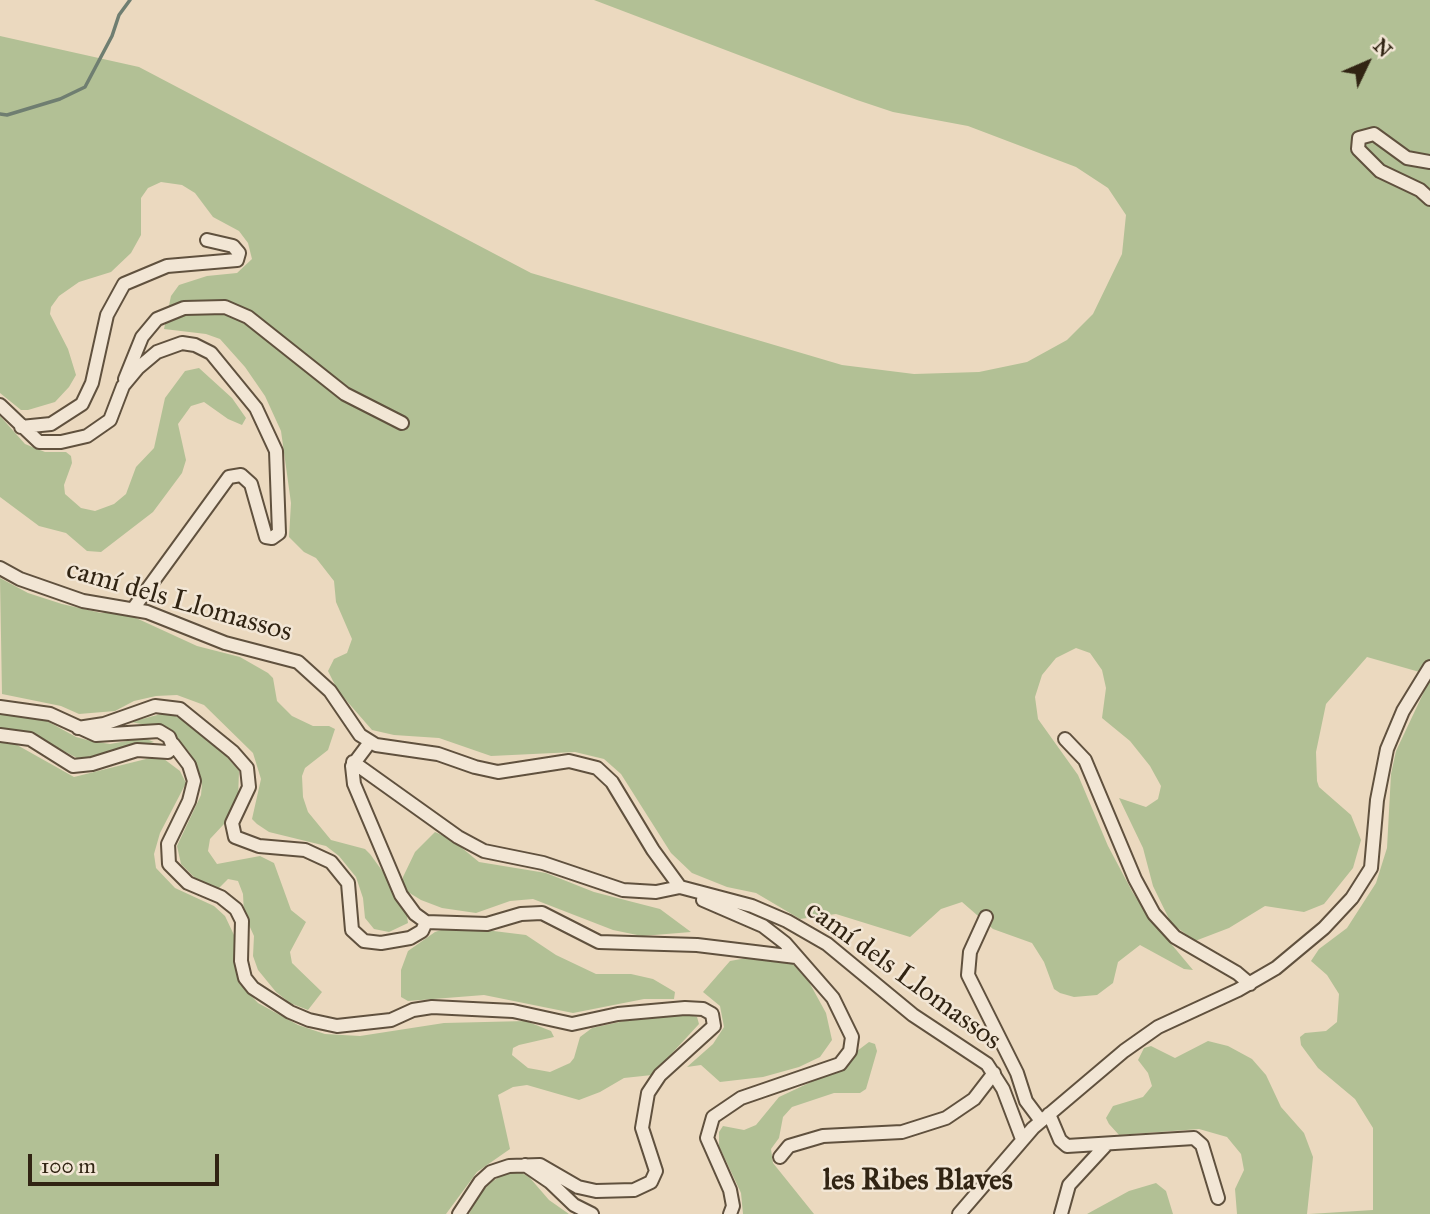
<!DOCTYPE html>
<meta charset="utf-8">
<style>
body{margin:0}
#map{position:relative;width:1430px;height:1214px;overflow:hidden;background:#ebd9bf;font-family:"IM FELL Great Primer",serif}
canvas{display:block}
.north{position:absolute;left:1332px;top:28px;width:70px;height:70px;-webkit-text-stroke:5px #f2e6d5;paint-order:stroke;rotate:46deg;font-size:19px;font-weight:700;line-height:28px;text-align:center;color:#312413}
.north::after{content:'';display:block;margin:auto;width:24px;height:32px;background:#312413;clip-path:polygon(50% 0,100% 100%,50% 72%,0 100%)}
.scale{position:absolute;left:28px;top:1154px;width:191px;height:32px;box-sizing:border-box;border:4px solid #312413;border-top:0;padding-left:9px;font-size:21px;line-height:24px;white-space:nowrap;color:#312413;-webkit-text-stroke:5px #f2e6d5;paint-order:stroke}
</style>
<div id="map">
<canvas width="1430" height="1214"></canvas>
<div class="north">N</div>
<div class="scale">100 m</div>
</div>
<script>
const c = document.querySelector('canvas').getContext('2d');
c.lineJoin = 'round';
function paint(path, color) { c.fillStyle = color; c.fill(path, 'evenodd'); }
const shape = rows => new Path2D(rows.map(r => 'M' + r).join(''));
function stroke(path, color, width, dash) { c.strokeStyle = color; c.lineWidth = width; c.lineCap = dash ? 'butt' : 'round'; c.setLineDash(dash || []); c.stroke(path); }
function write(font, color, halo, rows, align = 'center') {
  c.font = font + ' "IM FELL Great Primer",serif'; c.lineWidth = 5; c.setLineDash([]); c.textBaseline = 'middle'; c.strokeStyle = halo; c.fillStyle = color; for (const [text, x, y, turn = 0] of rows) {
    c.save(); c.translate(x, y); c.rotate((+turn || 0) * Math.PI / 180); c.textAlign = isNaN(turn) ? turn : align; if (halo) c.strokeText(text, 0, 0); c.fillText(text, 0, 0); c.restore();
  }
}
const green = shape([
 [594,0,1430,0,1430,675,1367,657,1326,704,1316,752,1317,781,1319,787,1351,815,1361,840,1353,868,1324,904,1304,912,1265,906,1229,928,1195,941,1171,923,1153,886,1143,848,1119,798,1146,807,1158,799,1161,786,1150,766,1130,741,1102,718,1106,688,1102,670,1090,653,1076,648,1056,658,1042,675,1035,697,1038,719,1078,775,1108,846,1133,893,1152,921,1193,970,1184,969,1140,945,1118,962,1113,983,1097,995,1074,997,1060,993,1054,989,1044,962,1032,943,993,929,962,902,941,909,910,937,836,914,800,919,756,893,727,887,692,873,671,853,621,774,604,759,575,752,491,756,439,738,394,735,372,730,338,691,328,671,334,659,347,653,352,639,336,602,334,581,316,558,304,552,289,537,291,503,281,431,265,396,245,367,220,339,206,334,164,329,171,296,179,285,207,276,237,273,252,259,248,243,239,231,213,217,195,193,182,185,161,182,148,188,141,198,141,235,131,253,111,272,79,282,59,296,51,307,50,314,68,349,76,375,69,387,55,402,28,410,21,410,0,393,0,36,139,67,531,273,842,365,914,374,979,372,1027,362,1067,340,1093,314,1122,254,1126,215,1108,188,1076,167,968,126,893,112,857,100],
 [199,368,232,398,246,418,242,425,228,419,204,402,191,406,178,424,186,460,182,473,153,512,101,552,87,551,66,533,39,526,0,497,0,416,25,444,45,452,66,452,71,456,72,463,64,485,65,494,81,508,95,511,114,504,126,494,136,467,154,448,165,398,185,371],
 [0,578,28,593,62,604,101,613,123,612,197,646,240,657,268,673,273,678,277,701,292,716,313,726,329,726,335,729,328,750,305,768,302,776,303,797,308,812,331,840,365,849,370,854,391,883,406,909,408,923,389,932,374,929,365,918,363,898,356,877,339,856,326,846,269,832,257,824,252,819,261,779,253,753,204,705,177,695,156,696,134,701,115,711,79,714,61,706,2,694],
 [1430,679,1430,1214,1309,1214,1373,1210,1373,1128,1355,1099,1318,1068,1301,1045,1300,1037,1305,1033,1326,1031,1337,1022,1339,994,1327,975,1311,961,1319,949,1347,928,1376,883,1387,848,1391,774,1396,751],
 [0,714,38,716,76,737,91,741,110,744,144,738,154,742,95,757,77,758,29,733,0,728],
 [161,714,171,714,193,725,213,741,239,771,238,799,224,824,210,839,208,851,217,864,260,856,274,863,291,910,306,922,290,952,292,963,322,992,308,1010,290,1003,276,992,258,970,253,956,254,936,244,914,243,894,238,881,228,879,217,890,195,878,181,864,177,846,201,795,202,784,190,753,176,737,166,729,131,722],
 [10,741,74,777,150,758,164,759,180,771,186,783,160,833,154,854,156,868,175,888,214,906,225,916,234,935,239,983,258,1003,298,1025,325,1034,360,1036,444,1023,526,1021,551,1031,554,1037,519,1045,513,1048,512,1055,528,1068,550,1072,570,1063,574,1058,580,1037,592,1028,656,1014,684,1014,697,1017,699,1024,652,1075,624,1078,600,1092,579,1100,527,1085,513,1087,498,1095,510,1149,477,1172,446,1214,0,1214,0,742],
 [435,832,451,839,479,862,546,873,594,892,660,909,691,932,642,936,613,930,533,899,510,901,476,913,442,908,421,900,403,889,403,877,415,852],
 [453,926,526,935,556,955,596,974,631,974,653,979,675,992,674,999,644,999,573,1013,484,995,408,1001,401,997,401,970,408,951,435,932],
 [752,957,791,962,809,982,826,1013,832,1040,820,1057,799,1067,763,1077,720,1082,701,1065,687,1067,713,1044,724,1027,720,1006,703,992,730,961],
 [1208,1041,1228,1046,1252,1059,1266,1075,1281,1107,1304,1133,1313,1157,1307,1214,1237,1214,1235,1189,1244,1170,1241,1154,1227,1137,1199,1129,1119,1135,1109,1124,1106,1118,1113,1106,1143,1097,1152,1086,1148,1073,1138,1060,1144,1048,1151,1046,1175,1058],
 [869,1042,875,1044,877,1051,866,1089,860,1093,834,1093,792,1107,783,1117,779,1138,771,1149,773,1163,814,1214,743,1214,741,1193,719,1146,719,1132,723,1126,744,1130,756,1125,779,1097,824,1076],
 [518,1170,530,1178,549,1200,569,1214,469,1214,480,1193,493,1181,507,1172],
 [1156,1183,1166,1191,1173,1214,1087,1214,1129,1191]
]);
const stream = shape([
 [0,114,7,115,60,99,85,87,112,36,119,15,130,0]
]);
const street = shape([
 [1430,162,1407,158,1374,134,1359,138,1358,149,1380,171,1420,190,1430,199],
 [125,379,142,337,157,319,184,308,225,307,248,317,345,394,402,423],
 [0,405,39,442,61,442,87,436,110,420,123,386,138,368,157,352,182,343,195,345,211,353,256,408,276,451,279,533,272,538,266,537,251,484,241,475,229,477,133,609],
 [21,427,51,424,82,404,92,383,107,315,124,284,167,266,237,260,239,253,233,246,207,240],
 [0,568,20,579,83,601,147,612,225,643,298,662,330,691,360,735,376,745,438,754,475,767,498,772,569,761,597,768,612,782,653,850,680,887,752,906,787,921,827,944,913,1015,987,1064,1003,1089,1022,1139],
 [0,707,50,714,96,735,159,731,169,737,173,747,168,752,137,750,92,764,73,766,30,739,0,735],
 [78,728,104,724,155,706,180,709,233,752,247,768,249,787,232,823,235,837,259,846,305,850,331,862,348,883,352,930,364,941,381,943,410,938,422,931,426,922],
 [1065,739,1085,760,1135,879,1154,914,1175,937,1237,973,1250,984],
 [370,742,352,766,354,784,401,895,415,914,426,922,487,924,521,914,542,913,599,942,697,945,796,957],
 [173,744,189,765,194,781,189,801,168,844,169,864,188,883,221,897,236,909,242,921,241,961,245,978,253,988,290,1012,309,1020,337,1026,391,1020,413,1010,432,1007,513,1011,572,1024,618,1014,685,1008,703,1009,712,1014,714,1026,660,1075,648,1093,642,1128,656,1171,651,1182,634,1190,596,1191,578,1187,540,1165,509,1166,491,1172,480,1182,459,1214],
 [353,762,458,837,484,851,543,863,623,890,656,892,680,887],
 [703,900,763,926,785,943,833,998,852,1037,850,1051,840,1064,741,1098,713,1117,707,1138,730,1190,733,1206,730,1214],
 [986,917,970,952,968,975,1017,1073,1026,1101,1041,1121],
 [1049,1114,1060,1140,1067,1146,1194,1138,1202,1145,1218,1198],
 [780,1157,789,1146,823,1136,902,1132,946,1118,974,1099,994,1073],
 [525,1165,550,1182,574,1205,592,1214],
 [959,1214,1033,1128,1124,1051,1158,1027,1238,990,1276,968,1324,928,1352,898,1371,868,1377,800,1387,749,1403,711,1430,667],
 [1061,1214,1069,1185,1106,1145]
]);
const streetNames = [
 ["camí dels Llomassos",179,602,16],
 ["camí dels Llomassos",903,976,36]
];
const neighbourhoodNames = [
 ["les Ribes Blaves",918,1182]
];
paint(green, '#b2c095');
stroke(stream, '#6f7e71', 3.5);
stroke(street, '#60513e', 16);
stroke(street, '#f2e6d5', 12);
write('28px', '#312413', '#f2e6d5', streetNames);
write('bold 30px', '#312413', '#f2e6d5', neighbourhoodNames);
</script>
